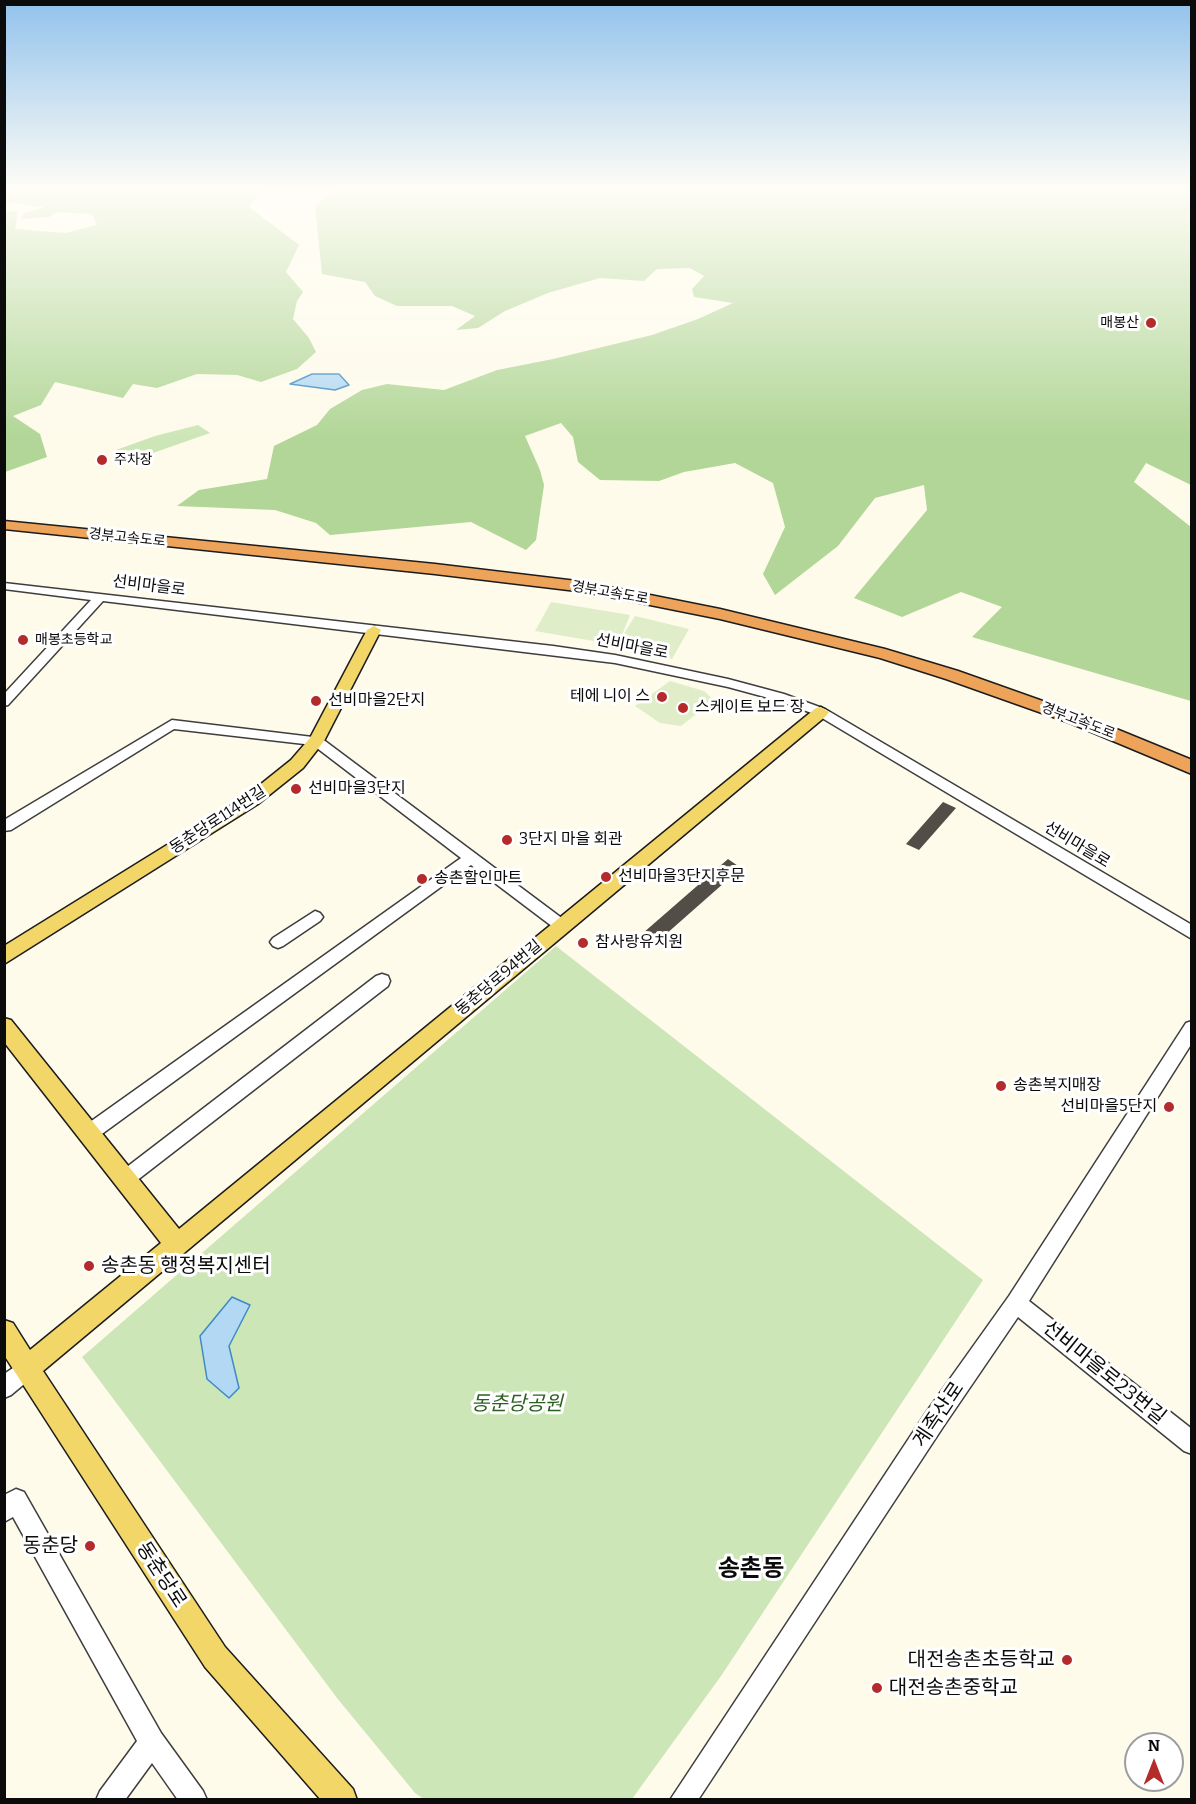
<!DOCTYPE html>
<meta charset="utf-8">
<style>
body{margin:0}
#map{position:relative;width:1196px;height:1804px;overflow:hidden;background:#fefbeb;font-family:Bitter,serif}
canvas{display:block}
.frame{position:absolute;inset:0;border:6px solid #0b0b0b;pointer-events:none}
.north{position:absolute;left:1124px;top:1732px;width:60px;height:60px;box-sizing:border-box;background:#fff;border:2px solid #9d9d9d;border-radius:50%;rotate:0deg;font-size:16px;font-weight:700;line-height:24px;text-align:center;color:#0b0b0b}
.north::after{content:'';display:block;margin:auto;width:21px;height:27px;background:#b42b2c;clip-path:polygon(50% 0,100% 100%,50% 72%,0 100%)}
</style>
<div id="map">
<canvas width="1196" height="1804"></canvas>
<div class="frame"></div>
<div class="north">N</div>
</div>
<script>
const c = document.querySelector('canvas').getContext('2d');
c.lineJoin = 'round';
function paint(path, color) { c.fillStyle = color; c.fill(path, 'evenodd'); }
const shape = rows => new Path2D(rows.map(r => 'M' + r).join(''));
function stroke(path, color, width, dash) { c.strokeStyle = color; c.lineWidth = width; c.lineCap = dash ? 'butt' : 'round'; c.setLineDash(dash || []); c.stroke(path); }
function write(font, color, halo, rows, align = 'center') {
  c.font = font + ' Bitter,"Noto Sans KR",serif'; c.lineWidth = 6; c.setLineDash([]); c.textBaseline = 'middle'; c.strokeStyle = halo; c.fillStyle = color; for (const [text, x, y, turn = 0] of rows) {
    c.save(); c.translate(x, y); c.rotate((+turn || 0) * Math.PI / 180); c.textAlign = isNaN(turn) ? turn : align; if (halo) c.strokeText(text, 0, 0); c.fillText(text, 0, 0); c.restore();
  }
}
const green = shape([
 [198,425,210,433,133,460,116,450,155,436],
 [556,946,983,1280,721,1676,632,1799,425,1800,415,1793,337,1698,82,1357]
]);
const forest = shape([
 [5,188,263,188,249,207,299,245,286,272,303,292,297,301,293,319,309,338,316,352,297,369,261,382,237,375,197,374,157,388,133,384,123,398,55,382,41,405,13,416,40,434,47,457,5,472,5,212,18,211,15,229,65,233,97,225,92,214,57,212,49,217,21,219,24,213,45,207,5,202],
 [335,188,1191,188,1191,485,1146,463,1134,482,1191,527,1191,701,972,637,1002,607,961,592,902,617,854,598,927,510,924,485,875,498,838,546,775,595,763,574,785,527,773,483,735,463,684,472,659,481,600,480,578,462,573,437,561,423,525,436,540,470,544,485,536,540,526,550,471,522,330,535,316,523,275,510,177,506,199,490,267,479,274,446,317,425,330,409,362,390,387,384,444,390,497,370,553,359,652,335,698,319,733,303,694,297,692,289,704,276,690,268,657,269,644,281,600,278,548,293,505,311,478,328,456,330,475,316,452,306,397,306,375,296,365,282,322,274,315,206,337,189]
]);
const pitch = shape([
 [551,602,630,615,620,640,635,616,689,629,672,659,617,645,535,631],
 [670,681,704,691,714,700,681,726,660,723,635,706]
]);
const water = shape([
 [312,374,339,374,349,385,335,390,290,384,312,374],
 [232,1297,250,1305,229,1346,239,1388,229,1398,207,1379,200,1336,232,1297]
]);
const building = shape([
 [943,802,956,808,919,850,906,844],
 [728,859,741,868,648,950,635,940]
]);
const minor = shape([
 [4,583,553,646,615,655,728,679,784,694,825,709,1192,925,1192,939,817,715,776,700,728,687,615,663,103,601,8,705,4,706,4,694,91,600,4,589,4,583],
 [172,720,321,738,567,922,570,926,567,930,557,930,471,865,95,1139,89,1141,83,1139,80,1133,83,1127,461,858,313,745,174,729,11,830,4,831,4,820,172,720],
 [315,911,320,913,323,917,320,921,283,946,278,948,273,946,270,942,273,938,315,911],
 [382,974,388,976,390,981,388,986,131,1185,125,1188,119,1185,116,1179,119,1173,376,976,382,974],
 [1192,1021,1192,1043,1029,1301,1192,1429,1192,1454,1184,1451,1018,1317,943,1427,698,1800,670,1800,927,1411,1009,1296,1186,1023,1192,1021],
 [28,1358,35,1361,38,1368,35,1375,11,1395,4,1398,4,1374,28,1358],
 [16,1489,24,1492,161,1733,203,1791,207,1800,178,1800,152,1763,125,1800,96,1800,100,1791,137,1741,13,1517,4,1522,4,1495,16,1489]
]);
const major = shape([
 [374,626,381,630,324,741,303,768,258,804,4,964,4,946,246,796,291,760,310,738,367,630,374,626],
 [821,707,829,712,826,716,43,1371,225,1647,353,1789,357,1800,321,1800,205,1667,4,1355,4,1320,13,1323,30,1350,161,1243,4,1042,4,1018,11,1020,179,1229,816,708,821,707]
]);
const highway = shape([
 [4,521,435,564,585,582,720,609,885,649,958,671,1082,715,1192,760,1192,774,1070,723,946,679,880,658,720,619,585,592,435,574,4,529,4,521]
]);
const markers = [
 [1151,323,6,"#b42b2c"],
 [102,460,6,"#b42b2c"],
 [23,640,6,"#b42b2c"],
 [662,697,6,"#b42b2c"],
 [316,701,6,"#b42b2c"],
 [683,708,6,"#b42b2c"],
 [296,789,6,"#b42b2c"],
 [507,840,6,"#b42b2c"],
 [606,877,6,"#b42b2c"],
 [422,879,6,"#b42b2c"],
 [583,943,6,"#b42b2c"],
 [1001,1086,6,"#b42b2c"],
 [1169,1107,6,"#b42b2c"],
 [89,1266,6,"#b42b2c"],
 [90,1546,6,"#b42b2c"],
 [1067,1660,6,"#b42b2c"],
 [877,1688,6,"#b42b2c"]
];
const farPoinames = [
 ["매봉산",1139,323,"right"],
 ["주차장",114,460],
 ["매봉초등학교",35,640]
];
const farStreetnames = [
 ["경부고속도로",127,538,6],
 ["경부고속도로",610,593,10],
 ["경부고속도로",1078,721,21]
];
const streetNames = [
 ["선비마을로",149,586,7],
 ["선비마을로",632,647,11],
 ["동춘당로114번길",218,820,-33],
 ["선비마을로",1077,845,31],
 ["동춘당로94번길",499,978,-40]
];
const poiNames = [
 ["테에 니이 스",650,697,"right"],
 ["선비마을2단지",328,701],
 ["스케이트 보드 장",695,708],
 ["선비마을3단지",308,789],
 ["3단지 마을 회관",519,840],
 ["선비마을3단지후문",618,877],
 ["송촌할인마트",434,879],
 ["참사랑유치원",595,943],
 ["송촌복지매장",1013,1086],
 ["선비마을5단지",1157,1107,"right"]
];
const nearPoinames = [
 ["송촌동 행정복지센터",101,1266],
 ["동춘당",78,1546,"right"],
 ["대전송촌초등학교",1055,1660,"right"],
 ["대전송촌중학교",889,1688]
];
const nearStreetnames = [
 ["선비마을로23번길",1104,1373,39],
 ["계족산로",939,1415,-56],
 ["동춘당로",161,1575,57]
];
const nearParknames = [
 ["동춘당공원",517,1404]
];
const nearQuarternames = [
 ["송촌동",751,1569]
];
paint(green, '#cde6b7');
paint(forest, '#b1d697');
paint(pitch, '#dfeec8');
paint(water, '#b2d8f3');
stroke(water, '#3d8ac6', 1.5);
paint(building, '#534d48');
stroke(minor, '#3e3e3e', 3);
stroke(major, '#1c1c1c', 3);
stroke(highway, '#1c1c1c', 3);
paint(minor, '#fff');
paint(major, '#f2d667');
paint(highway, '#eda35a');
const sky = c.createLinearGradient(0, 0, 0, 440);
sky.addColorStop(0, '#92c2ec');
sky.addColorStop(0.43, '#fffdf6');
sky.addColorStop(1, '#fffdf600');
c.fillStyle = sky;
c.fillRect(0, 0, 1196, 440);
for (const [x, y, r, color] of markers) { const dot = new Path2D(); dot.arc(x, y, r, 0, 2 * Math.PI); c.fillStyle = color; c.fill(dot); stroke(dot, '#fff', 2); }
write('14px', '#0b0b0b', '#fff', farPoinames, 'left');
write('14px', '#0b0b0b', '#fff', farStreetnames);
write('16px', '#0b0b0b', '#fff', streetNames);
write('16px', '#0b0b0b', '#fff', poiNames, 'left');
write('20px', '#0b0b0b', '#fff', nearPoinames, 'left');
write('20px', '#0b0b0b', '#fff', nearStreetnames);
write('italic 20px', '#2a5f20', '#fff', nearParknames);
write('bold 24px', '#0b0b0b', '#fff', nearQuarternames);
</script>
